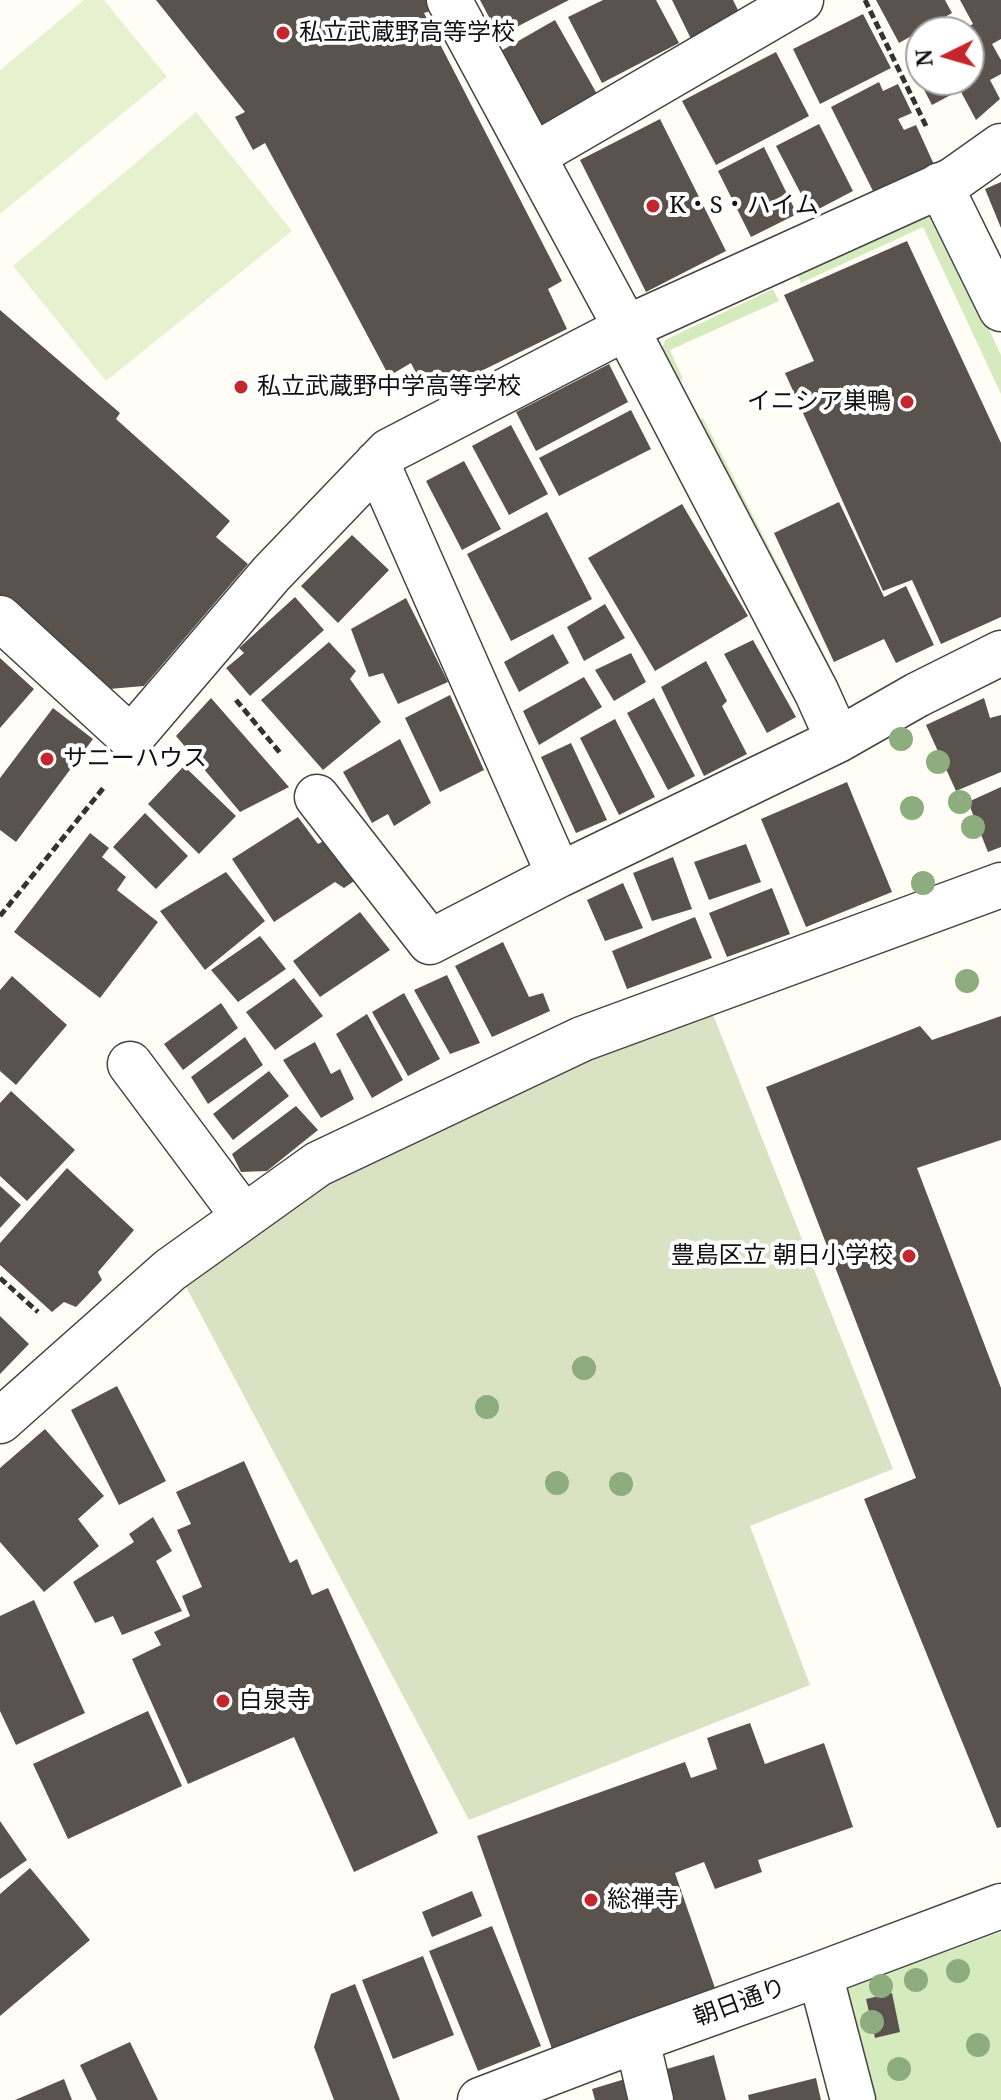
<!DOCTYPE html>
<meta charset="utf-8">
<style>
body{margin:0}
#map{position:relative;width:1001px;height:2100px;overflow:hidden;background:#fffdf5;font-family:"Noto Serif",serif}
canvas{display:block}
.north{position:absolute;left:905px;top:16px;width:80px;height:80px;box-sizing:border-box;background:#fff;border:2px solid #a0a0a0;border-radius:50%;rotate:265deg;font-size:22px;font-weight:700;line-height:32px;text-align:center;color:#111}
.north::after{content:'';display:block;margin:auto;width:28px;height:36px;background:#c4262e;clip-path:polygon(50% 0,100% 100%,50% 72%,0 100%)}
</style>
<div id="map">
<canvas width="1001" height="2100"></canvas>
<div class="north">N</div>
</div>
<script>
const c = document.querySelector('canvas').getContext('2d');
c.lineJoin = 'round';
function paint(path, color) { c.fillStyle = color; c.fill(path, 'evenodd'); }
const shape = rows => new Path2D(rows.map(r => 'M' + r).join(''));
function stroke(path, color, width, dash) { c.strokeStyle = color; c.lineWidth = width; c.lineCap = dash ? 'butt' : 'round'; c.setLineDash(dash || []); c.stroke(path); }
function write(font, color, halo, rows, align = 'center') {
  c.font = font + ' "Noto Serif","Noto Sans JP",serif'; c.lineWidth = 8; c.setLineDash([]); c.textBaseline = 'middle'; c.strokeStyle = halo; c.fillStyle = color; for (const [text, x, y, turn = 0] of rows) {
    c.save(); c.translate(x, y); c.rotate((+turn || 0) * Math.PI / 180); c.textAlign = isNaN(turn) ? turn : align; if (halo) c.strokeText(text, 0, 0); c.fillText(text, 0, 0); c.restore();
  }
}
const green = shape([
 [925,214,937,218,1001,355,1001,394,923,227,801,283,797,274],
 [773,289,779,301,670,350,683,379,677,382,662,349,665,340],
 [703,418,830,666,824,669,698,421],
 [1001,1932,1001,2100,868,2100,840,1990]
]);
const cemetery = shape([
 [710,1007,893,1469,750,1526,810,1685,469,1820,184,1283,327,1182,564,1061]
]);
const pitch = shape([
 [84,0,104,0,167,77,0,214,0,70],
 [196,112,292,231,106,381,13,266]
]);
const building = shape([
 [156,0,428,0,433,10,424,13,562,281,548,289,567,329,428,397,411,363,389,376,265,143,253,150,235,117,245,112],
 [480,0,569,0,499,36],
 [603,0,656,0,679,43,602,83,568,17],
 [672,0,733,0,741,16,692,41],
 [876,0,945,0,952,13,899,43],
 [960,0,1001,0,1001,39,992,44,1001,60,1001,74,990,80,1000,99,976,120,960,90,932,105,908,59,921,52,921,80,969,80,969,32,958,32,973,24],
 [863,14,891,68,820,104,793,49],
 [555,20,597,94,541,126,499,52],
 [776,52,809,116,716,165,682,101],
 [879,82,883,91,898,84,912,113,898,119,904,130,916,125,936,169,877,199,831,107],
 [660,119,726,251,646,292,580,160],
 [819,124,853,191,811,213,776,146],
 [764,147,797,214,751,237,718,171],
 [1001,182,1001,228,985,189],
 [907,241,1001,443,1001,617,941,644,912,580,883,591,785,373,814,361,784,295],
 [0,310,120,413,116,419,230,521,216,537,248,564,144,686,109,689,0,595],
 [609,364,628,402,536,451,516,412],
 [631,410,651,449,559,496,539,458],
 [511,425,548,494,509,515,472,446],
 [464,461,501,529,462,550,426,481],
 [839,502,884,597,906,586,934,645,896,663,884,639,834,662,774,533],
 [682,504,748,616,655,671,588,558],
 [547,512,592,599,511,641,467,554],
 [352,535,389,570,338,623,301,586],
 [295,597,324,630,250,696,226,668,244,653,239,648],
 [406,598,448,682,398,704,383,673,369,677,351,629],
 [605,604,625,638,584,661,567,627],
 [553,634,569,663,519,692,504,662],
 [753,640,796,717,767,733,724,654],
 [329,642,356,671,350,679,381,722,323,770,261,700],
 [631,653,646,682,614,701,595,670],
 [0,658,34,689,0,728],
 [706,661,727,701,722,706,747,754,704,776,661,687],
 [584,677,602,707,539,745,523,711],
 [450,695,484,770,440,792,405,718],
 [211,698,289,787,240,812,176,736],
 [654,698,695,776,668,790,627,713],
 [984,698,990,718,1001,715,1001,772,956,791,926,725],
 [53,708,93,739,16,842,0,830,0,778],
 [615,719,655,797,619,815,580,738],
 [400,739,431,803,394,826,388,814,372,823,343,772],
 [571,743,607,820,576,833,541,757],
 [184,766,236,816,199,854,148,804],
 [847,782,892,892,806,927,761,819],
 [1001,787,1001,847,988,852,968,802],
 [145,813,188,856,156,889,113,847],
 [298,817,318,844,329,838,357,879,344,888,335,882,274,922,232,859],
 [90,833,109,848,102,857,126,877,117,890,158,922,100,998,14,932],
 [746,844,761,882,709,900,694,862],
 [673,857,692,909,652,921,633,873],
 [226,872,265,921,205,970,160,911],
 [623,883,643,928,605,941,587,900],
 [772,888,790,934,727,957,709,913],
 [360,912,390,950,320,997,293,961],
 [695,917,712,958,627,989,612,951],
 [260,936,286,969,238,1002,211,970],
 [503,942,529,997,543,993,550,1011,492,1037,455,966],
 [447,975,480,1043,450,1054,414,990],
 [12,976,67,1025,16,1085,0,1071,0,990],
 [294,978,323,1016,275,1050,246,1012],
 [404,993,440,1059,408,1076,372,1012],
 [221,1003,238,1028,183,1070,164,1044],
 [367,1014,403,1080,372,1098,336,1034],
 [1001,1016,1001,1140,917,1168,1001,1388,1001,1827,997,1828,864,1499,916,1478,766,1087,920,1026,932,1040],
 [245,1037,263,1065,208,1104,191,1077],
 [315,1042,331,1074,340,1069,354,1099,321,1118,283,1060],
 [269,1071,289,1096,233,1140,213,1114],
 [11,1091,75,1150,27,1201,0,1176,0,1103],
 [296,1106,318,1130,267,1171,241,1172,232,1154],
 [67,1168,134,1230,98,1272,102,1280,76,1307,64,1302,52,1312,0,1265,0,1243],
 [0,1186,21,1205,0,1228],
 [0,1316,29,1344,0,1374],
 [117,1386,166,1481,119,1505,71,1410],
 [45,1429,104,1496,78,1519,99,1546,44,1592,0,1542,0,1468],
 [244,1461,290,1563,297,1559,312,1595,328,1588,438,1833,354,1872,294,1737,188,1784,132,1659,161,1645,154,1632,190,1616,182,1596,202,1587,177,1530,191,1524,176,1492],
 [153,1517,172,1551,156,1561,182,1611,122,1635,113,1616,95,1623,73,1582,134,1542,129,1534],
 [34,1600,85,1713,16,1745,0,1711,0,1616],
 [148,1711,182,1786,68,1839,33,1764],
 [750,1723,765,1764,824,1743,853,1827,758,1860,762,1872,715,1889,704,1862,675,1873,716,1991,552,2049,477,1836,685,1762,691,1778,717,1769,707,1738],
 [0,1821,27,1860,0,1879],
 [30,1868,90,1940,0,2016,0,1894],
 [472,1891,482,1916,432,1937,422,1912],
 [492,1926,541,2046,478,2071,429,1951],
 [423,1956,454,2035,393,2059,362,1980],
 [355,1984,400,2100,334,2100,314,2047,331,1994],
 [892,1993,900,2032,875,2038,866,1999],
 [130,2042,158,2100,97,2100,80,2065],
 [714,2055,726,2100,668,2100,660,2071],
 [816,2078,821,2100,749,2100,748,2095],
 [64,2079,72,2100,15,2100],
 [625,2079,631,2100,595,2100,592,2089]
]);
const path = shape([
 [865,0,927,128],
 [236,700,281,754],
 [0,916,105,786],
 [0,1278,38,1312]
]);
const minor = shape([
 [449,0,626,328,817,693,838,740],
 [533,156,801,0],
 [940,185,1001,309],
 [377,463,559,875],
 [0,618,131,738,271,574,389,451,626,328,953,180,1001,146],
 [317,797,430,942,559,875,838,740,917,695,1001,653],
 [130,1064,244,1217],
 [0,1421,170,1270,318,1164,582,1039,1001,885],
 [820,1974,853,2100],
 [637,2040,651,2100],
 [480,2100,637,2040,820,1974,1001,1906]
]);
const trees = [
 [901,739],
 [938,762],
 [960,802],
 [912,808],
 [973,827],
 [923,883],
 [967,981],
 [584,1368],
 [487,1407],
 [557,1483],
 [621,1484],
 [958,1971],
 [916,1980],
 [881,1986],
 [872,2022],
 [978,2045],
 [899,2069]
];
const markers = [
 [283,33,8,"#c4262e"],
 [653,206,8,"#c4262e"],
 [241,387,8,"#c4262e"],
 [907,402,8,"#c4262e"],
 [47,759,8,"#c4262e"],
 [909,1256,8,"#c4262e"],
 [223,1701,8,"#c4262e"],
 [591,1900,8,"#c4262e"]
];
const poiNames = [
 ["私立武蔵野高等学校",299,33],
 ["K・S・ハイム",669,206],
 ["私立武蔵野中学高等学校",257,387],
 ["イニシア巣鴨",891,402,"right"],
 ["サニーハウス",63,759],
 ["豊島区立 朝日小学校",893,1256,"right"],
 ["白泉寺",239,1701],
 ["総禅寺",607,1900]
];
const streetNames = [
 ["朝日通り",740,2003,-20]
];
paint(green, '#d5ebbd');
paint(cemetery, '#d9e3c4');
paint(pitch, '#e6f2cf');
paint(building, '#5a524d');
stroke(minor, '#444', 47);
stroke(path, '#333', 5, [8, 4]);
stroke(minor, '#fff', 44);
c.fillStyle = '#8dad7f';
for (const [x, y] of trees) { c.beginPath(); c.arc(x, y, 12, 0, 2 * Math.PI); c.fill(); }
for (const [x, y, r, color] of markers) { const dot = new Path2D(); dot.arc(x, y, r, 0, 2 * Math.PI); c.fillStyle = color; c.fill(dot); stroke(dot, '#fff', 3); }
write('24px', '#111', '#fff', poiNames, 'left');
write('24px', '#111', '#fff', streetNames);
</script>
